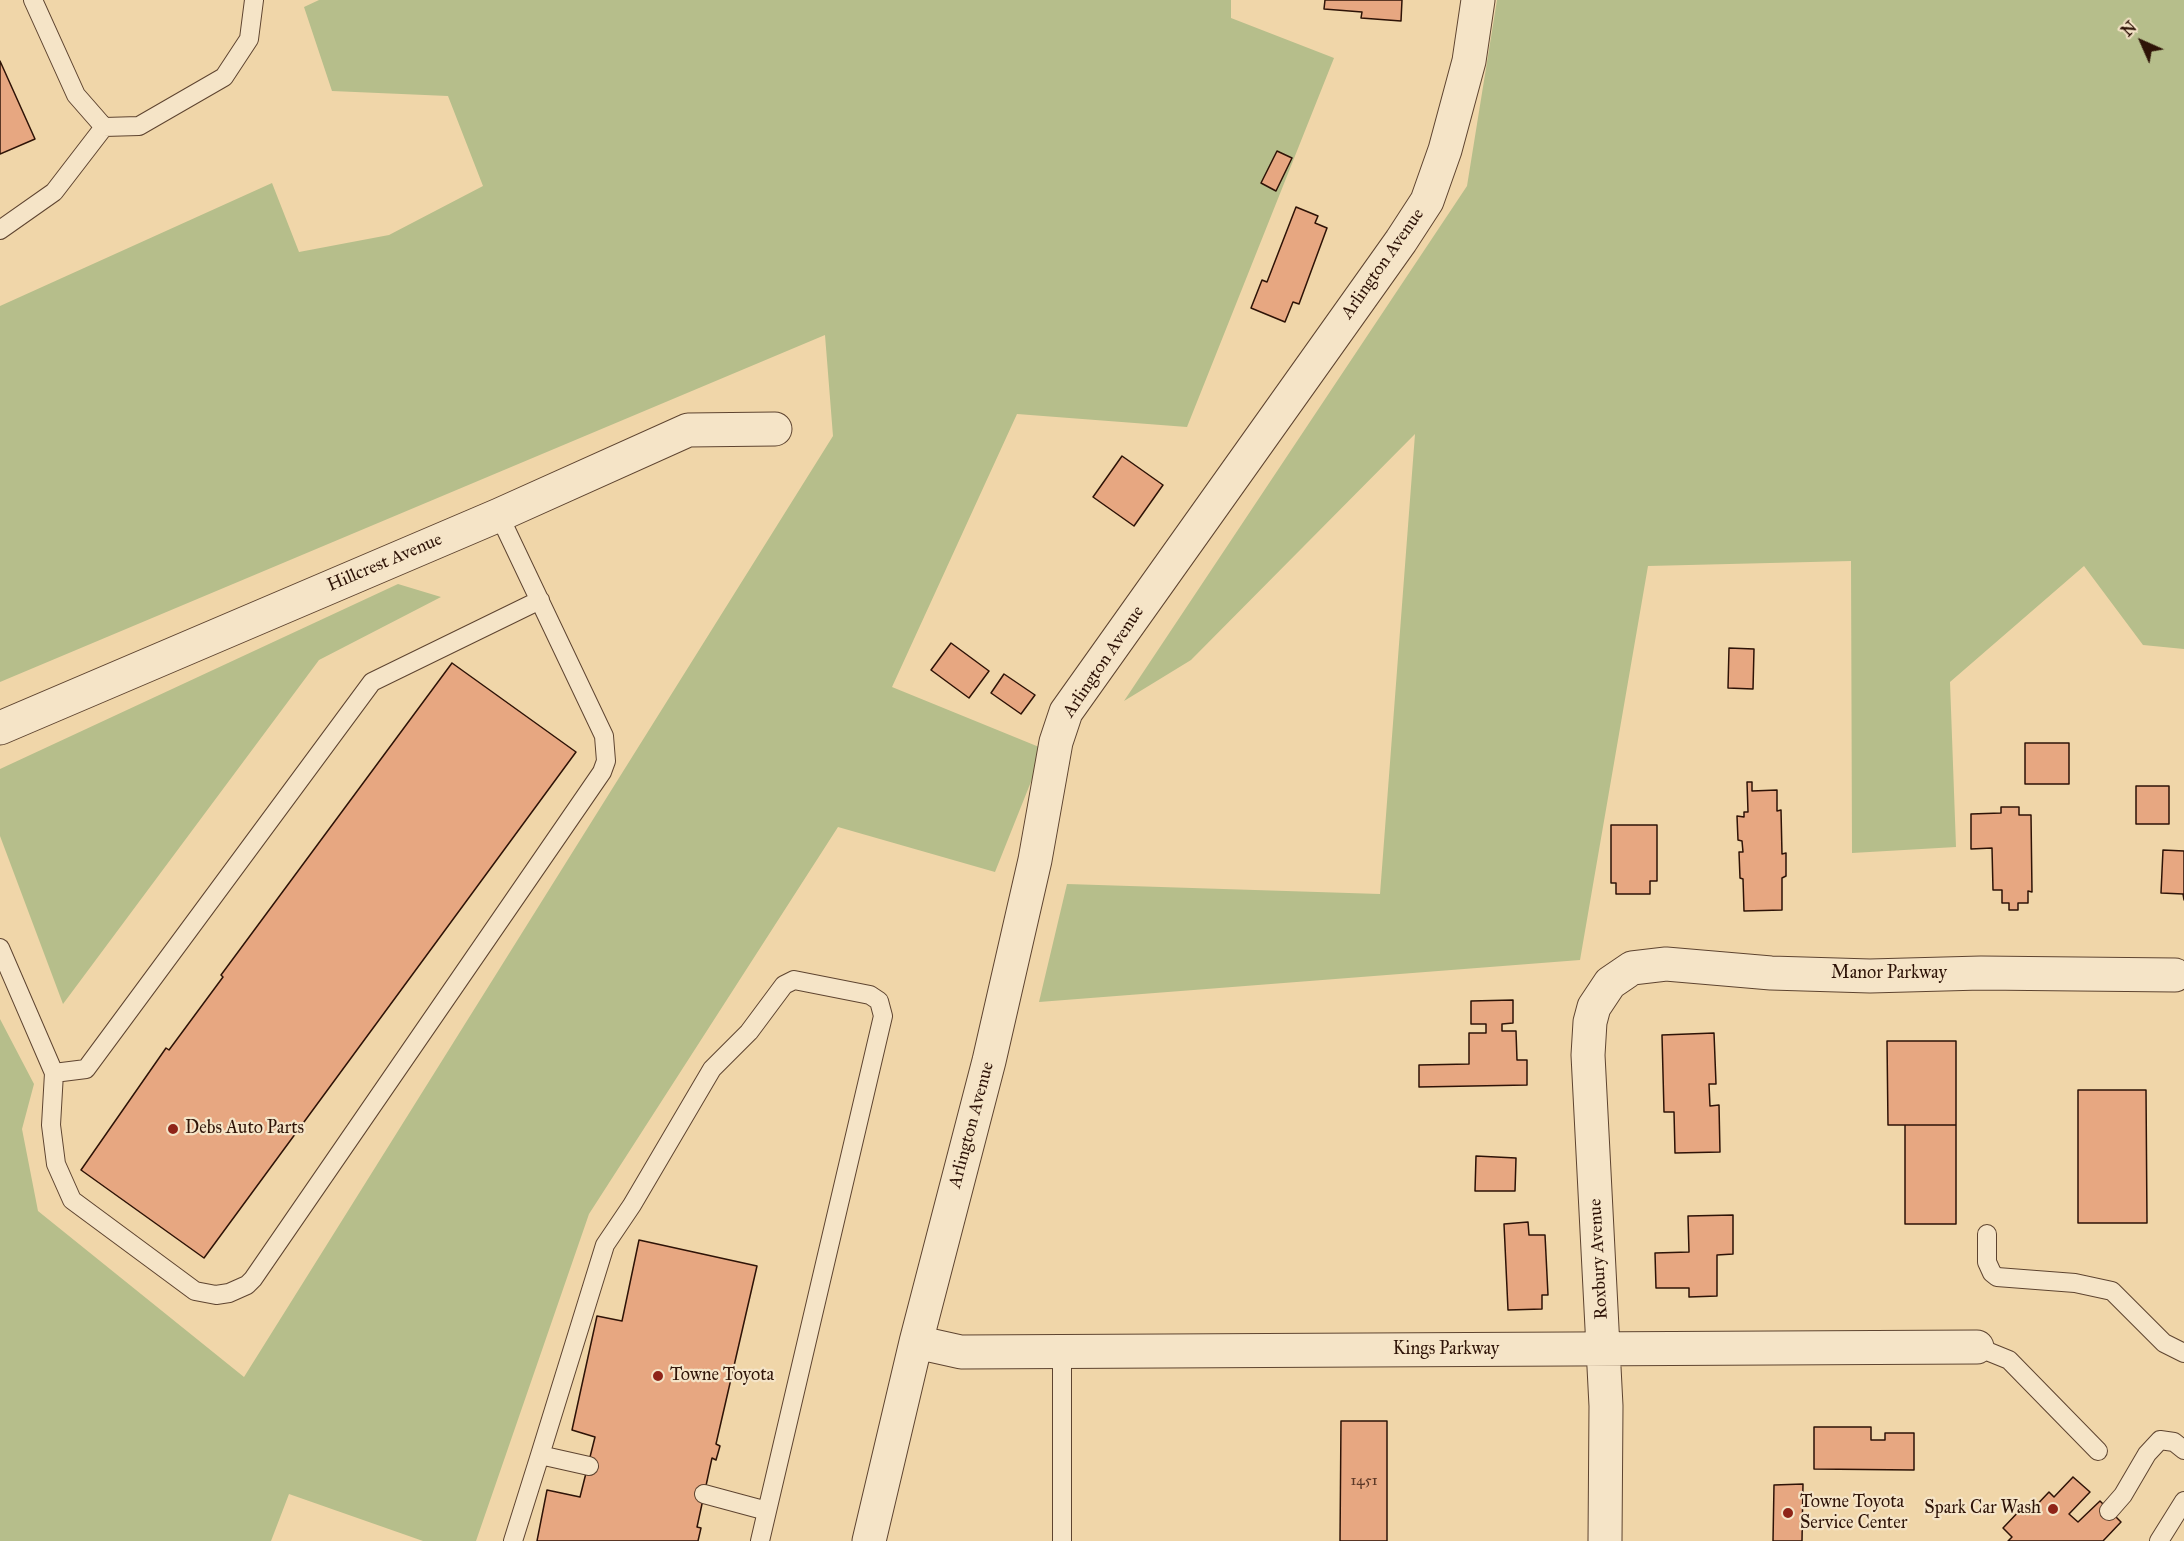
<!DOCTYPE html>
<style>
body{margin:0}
#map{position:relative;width:2184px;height:1541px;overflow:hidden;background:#f0d6a9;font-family:"IM FELL Great Primer",serif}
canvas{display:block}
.north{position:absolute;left:2112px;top:12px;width:60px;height:60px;-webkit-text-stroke:4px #f5e4c7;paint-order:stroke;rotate:315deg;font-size:16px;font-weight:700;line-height:24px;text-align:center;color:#2e1307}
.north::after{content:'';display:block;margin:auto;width:21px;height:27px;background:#2e1307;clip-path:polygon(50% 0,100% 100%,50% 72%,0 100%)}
</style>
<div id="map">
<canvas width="2184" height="1541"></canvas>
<div class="north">N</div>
</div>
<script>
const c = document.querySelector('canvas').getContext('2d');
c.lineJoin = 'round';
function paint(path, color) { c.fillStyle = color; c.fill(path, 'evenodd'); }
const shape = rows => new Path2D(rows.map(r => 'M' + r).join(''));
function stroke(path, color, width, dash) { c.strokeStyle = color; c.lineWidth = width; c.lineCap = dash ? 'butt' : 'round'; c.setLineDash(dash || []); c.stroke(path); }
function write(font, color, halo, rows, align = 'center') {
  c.font = font + ' "IM FELL Great Primer",serif'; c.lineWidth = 4.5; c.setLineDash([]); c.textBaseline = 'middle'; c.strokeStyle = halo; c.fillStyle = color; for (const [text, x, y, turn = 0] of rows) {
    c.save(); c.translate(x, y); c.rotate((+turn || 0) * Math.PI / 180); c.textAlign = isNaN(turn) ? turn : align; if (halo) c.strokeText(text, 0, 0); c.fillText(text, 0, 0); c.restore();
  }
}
const green = shape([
 [319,0,1231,0,1231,18,1334,58,1187,427,1017,414,892,687,1044,749,995,872,838,827,589,1214,476,1541,423,1541,289,1494,271,1541,0,1541,0,1019,34,1084,22,1129,38,1211,244,1377,833,436,825,335,0,682,0,306,272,183,299,252,389,235,483,186,448,96,332,91,304,7],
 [1497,0,2184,0,2184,649,2143,645,2084,566,1950,682,1956,847,1852,853,1851,561,1648,566,1580,960,1039,1002,1067,884,1380,894,1415,434,1191,660,1124,701,1467,186],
 [398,584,441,597,319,660,63,1004,0,836,0,769]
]);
const building = shape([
 [1325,0,1402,0,1401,21,1361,18,1362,12,1324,9,1325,0],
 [0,61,35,139,0,154,0,61],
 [1277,151,1292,158,1276,191,1261,183,1277,151],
 [1296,207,1318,216,1315,223,1327,228,1299,304,1293,302,1285,322,1251,308,1262,280,1267,282,1296,207],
 [1122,456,1163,485,1134,526,1093,497,1122,456],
 [951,643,989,671,969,698,931,670,951,643],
 [1729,648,1754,649,1753,689,1728,688,1729,648],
 [452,663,576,752,204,1258,81,1170,166,1048,169,1050,223,977,221,975,452,663],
 [1004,674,1035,695,1021,714,991,693,1004,674],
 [2025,743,2069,743,2069,784,2025,784,2025,743],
 [1747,782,1752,782,1752,791,1777,790,1777,811,1781,810,1782,854,1786,853,1786,876,1782,878,1782,910,1744,911,1743,879,1740,878,1739,852,1743,852,1742,841,1738,840,1737,816,1744,817,1744,812,1748,812,1747,782],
 [2136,786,2169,786,2169,824,2136,824,2136,786],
 [2001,807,2019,807,2019,815,2031,815,2032,892,2028,891,2028,903,2018,903,2018,910,2009,910,2009,903,2002,903,2002,890,1993,890,1992,848,1971,849,1971,814,2001,813,2001,807],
 [1611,825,1657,825,1657,881,1650,881,1650,894,1616,894,1616,883,1611,883,1611,825],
 [2163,850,2184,851,2184,900,2183,894,2161,893,2163,850],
 [1513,1000,1513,1023,1502,1024,1502,1031,1516,1031,1517,1060,1527,1060,1527,1085,1419,1087,1419,1065,1469,1064,1469,1033,1486,1033,1486,1024,1471,1024,1471,1001,1513,1000],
 [1714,1033,1716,1084,1709,1084,1710,1106,1719,1105,1720,1152,1675,1153,1674,1112,1664,1112,1662,1035,1714,1033],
 [1887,1041,1956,1041,1956,1125,1888,1125,1887,1041],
 [2078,1090,2146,1090,2147,1223,2078,1223,2078,1090],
 [1905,1125,1956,1125,1956,1224,1905,1224,1905,1125],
 [1476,1156,1516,1158,1515,1191,1475,1191,1476,1156],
 [1733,1215,1733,1254,1717,1255,1717,1296,1689,1297,1689,1288,1656,1288,1655,1253,1689,1252,1688,1216,1733,1215],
 [1528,1222,1529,1235,1545,1235,1548,1295,1542,1295,1542,1309,1508,1310,1504,1224,1528,1222],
 [639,1240,757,1266,716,1444,720,1446,716,1460,712,1458,697,1527,701,1528,698,1541,537,1541,547,1490,580,1497,595,1437,572,1430,597,1316,622,1321,639,1240],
 [1341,1421,1387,1421,1387,1541,1340,1541,1341,1421],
 [1814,1427,1871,1427,1871,1440,1885,1440,1885,1433,1914,1433,1914,1470,1814,1469,1814,1427],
 [2073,1477,2090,1492,2069,1514,2078,1522,2100,1501,2121,1522,2103,1541,2008,1541,2012,1537,2003,1528,2023,1507,2029,1513,2049,1492,2054,1497,2073,1477],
 [1803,1484,1802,1541,1773,1541,1774,1485,1803,1484]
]);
const lane = shape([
 [33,0,76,95,104,127,139,126,224,77,249,39,254,0],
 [0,230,54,192,104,127],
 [0,948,54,1073,51,1125,56,1164,72,1200,195,1291,216,1295,229,1293,247,1285,253,1279,602,772,606,761,604,736,499,515],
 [54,1073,86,1069,372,682,540,600],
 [1987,1234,1987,1262,1992,1273,1997,1277,2075,1283,2112,1291,2164,1343,2184,1353],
 [1977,1347,2009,1360,2098,1451],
 [1062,1352,1062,1541],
 [589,1466,540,1455,605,1245,632,1205,712,1069,749,1032,784,985,794,980,870,995,879,1001,883,1016,760,1541],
 [704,1494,767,1511],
 [2109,1511,2123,1495,2147,1454,2160,1440,2174,1442,2184,1450],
 [513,1541,540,1455],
 [2159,1541,2184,1501]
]);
const street = shape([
 [0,728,499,515,688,430,775,429],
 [916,1342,961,1352,1977,1347],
 [869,1541,916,1342,989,1061,1035,860,1056,742,1066,712,1401,241,1427,201,1445,150,1469,61,1478,0],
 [1605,1541,1606,1406,1588,1055,1590,1022,1594,1007,1610,983,1632,968,1666,964,1771,973,1870,976,1981,973,2175,975]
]);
const markers = [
 [173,1129,6,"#8f2418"],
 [658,1376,6,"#8f2418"],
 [2053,1509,6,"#8f2418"],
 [1788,1513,6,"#8f2418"]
];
const numberNames = [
 ["1451",1364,1481]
];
const streetNames = [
 ["Arlington Avenue",1383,264,-55],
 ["Hillcrest Avenue",385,563,-23],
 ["Arlington Avenue",1104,662,-56],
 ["Manor Parkway",1889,974],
 ["Arlington Avenue",972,1125,-75],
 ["Roxbury Avenue",1599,1259,-93],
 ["Kings Parkway",1446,1350]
];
const poiNames = [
 ["Debs Auto Parts",185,1129],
 ["Towne Toyota",670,1376],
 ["Towne Toyota",1800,1503],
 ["Service Center",1800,1524],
 ["Spark Car Wash",2041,1509,"right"]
];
paint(green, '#b6be8b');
paint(building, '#e7a781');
stroke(building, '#2e1307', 1.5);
stroke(lane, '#5e4430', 20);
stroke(street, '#5e4430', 35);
stroke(lane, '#f5e4c7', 18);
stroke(street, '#f5e4c7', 33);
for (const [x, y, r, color] of markers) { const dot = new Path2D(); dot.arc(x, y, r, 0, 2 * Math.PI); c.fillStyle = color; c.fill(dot); stroke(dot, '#f5e4c7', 2); }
write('15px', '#5c3826', null, numberNames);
write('18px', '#2e1307', '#f5e4c7', streetNames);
write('18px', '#2e1307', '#f5e4c7', poiNames, 'left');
</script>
